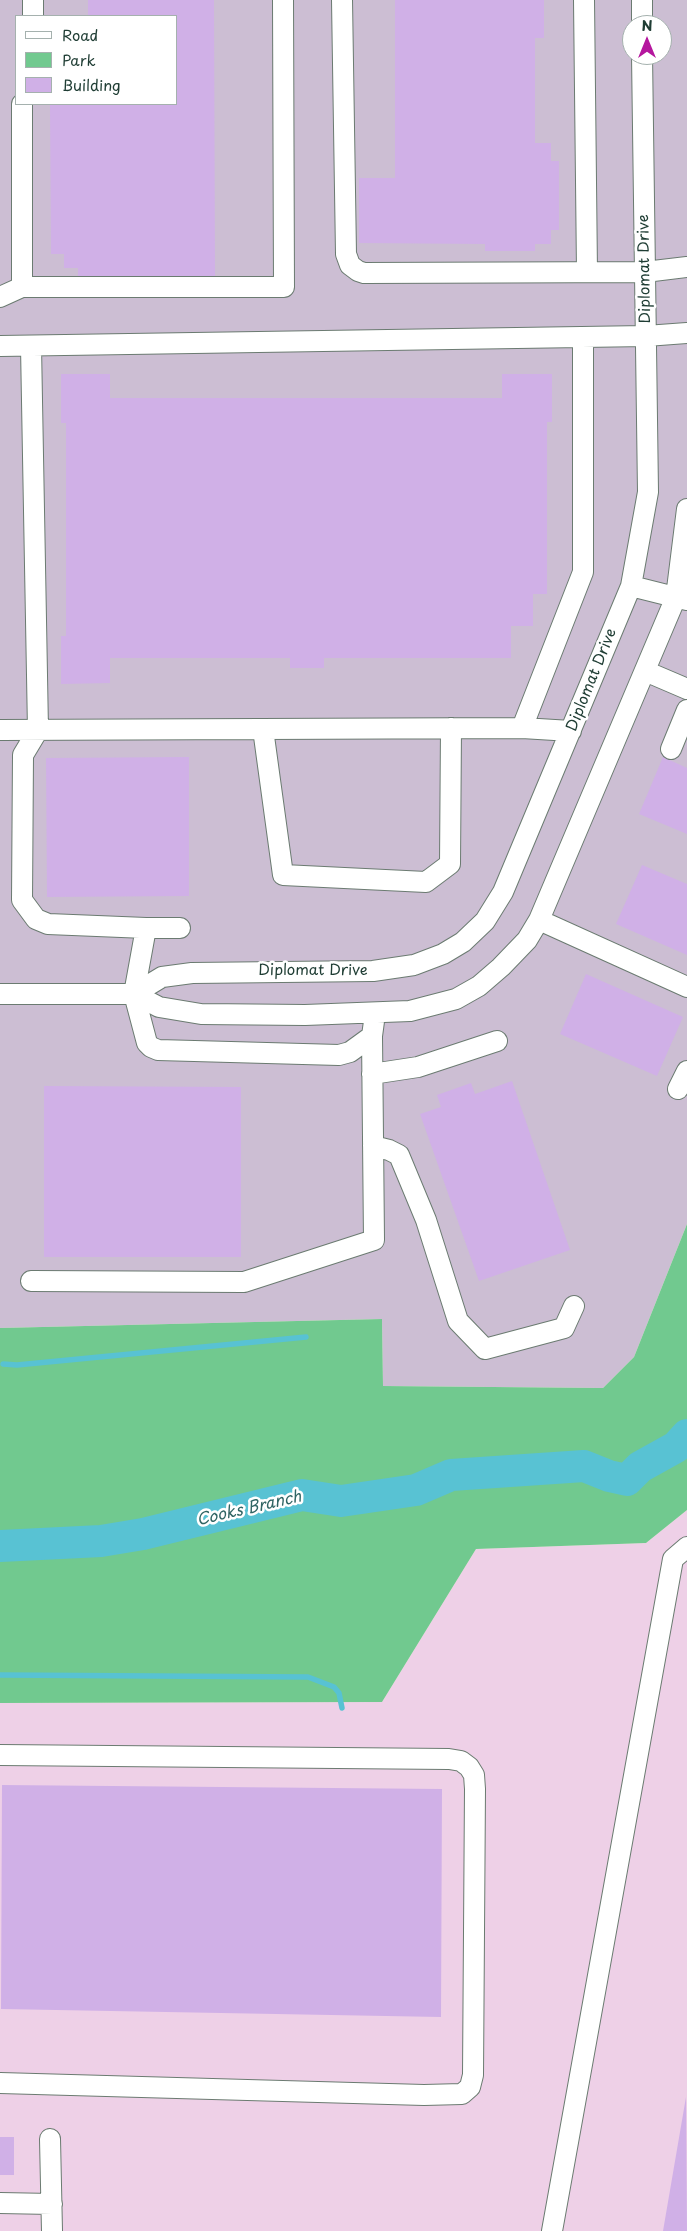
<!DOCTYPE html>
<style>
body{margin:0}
#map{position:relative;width:687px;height:2231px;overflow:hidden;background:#f9efe1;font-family:"Playpen Sans",sans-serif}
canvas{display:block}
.legend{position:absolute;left:15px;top:15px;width:162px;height:90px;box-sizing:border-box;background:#fff;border:1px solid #a5b1ae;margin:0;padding:6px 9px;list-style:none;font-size:15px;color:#1f3d34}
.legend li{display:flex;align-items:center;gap:10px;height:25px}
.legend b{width:25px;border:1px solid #a5b1ae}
.north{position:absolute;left:622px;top:15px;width:50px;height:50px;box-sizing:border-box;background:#fff;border:1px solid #a5b1ae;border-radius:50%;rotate:0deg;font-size:14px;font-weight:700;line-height:20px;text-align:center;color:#1f3d34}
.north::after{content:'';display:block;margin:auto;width:18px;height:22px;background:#b5179e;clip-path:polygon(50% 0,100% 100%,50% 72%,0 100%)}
</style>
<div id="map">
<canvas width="687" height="2231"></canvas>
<ul class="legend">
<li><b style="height:6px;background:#fff"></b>Road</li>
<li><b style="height:14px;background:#71c98f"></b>Park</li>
<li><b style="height:14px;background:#d0b0e7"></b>Building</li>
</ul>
<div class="north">N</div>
</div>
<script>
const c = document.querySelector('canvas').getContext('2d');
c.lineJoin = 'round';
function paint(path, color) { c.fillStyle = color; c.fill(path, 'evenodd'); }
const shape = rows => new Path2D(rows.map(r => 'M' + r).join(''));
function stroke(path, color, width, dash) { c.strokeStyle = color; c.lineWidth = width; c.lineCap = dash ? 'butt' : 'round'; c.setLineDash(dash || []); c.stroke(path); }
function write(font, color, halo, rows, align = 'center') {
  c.font = font + ' "Playpen Sans",sans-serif'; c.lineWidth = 5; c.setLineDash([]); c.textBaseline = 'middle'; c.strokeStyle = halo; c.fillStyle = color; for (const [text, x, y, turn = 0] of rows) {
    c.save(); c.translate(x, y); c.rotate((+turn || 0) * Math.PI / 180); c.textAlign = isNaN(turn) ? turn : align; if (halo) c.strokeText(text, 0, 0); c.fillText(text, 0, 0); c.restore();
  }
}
const built = shape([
 [687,1510,687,2231,0,2231,0,1703,382,1702,476,1549,646,1543]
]);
const industrial = shape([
 [0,0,687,0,687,1224,634,1357,603,1388,383,1386,382,1319,0,1328],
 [16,16,176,16,176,104,16,104],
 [632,25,662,25,662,55,632,55]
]);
const green = shape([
 [687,1224,687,1510,646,1543,476,1549,382,1702,0,1703,0,1328,382,1319,383,1386,603,1388,634,1357]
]);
const stream = shape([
 [3,1364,17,1365,306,1337],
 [0,1675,308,1677,334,1687,339,1693,342,1708]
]);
const river = shape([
 [0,1546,101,1541,143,1534,302,1495,341,1501,416,1490,451,1475,584,1466,609,1476,627,1480,640,1467,676,1447,687,1435]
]);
const building = shape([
 [88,0,214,0,215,277,78,278,78,268,64,268,64,254,51,254,50,104,176,104,176,16,88,16],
 [395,0,544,0,544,38,535,38,535,143,551,143,551,161,559,161,559,230,551,230,551,244,535,244,535,251,485,251,485,244,359,243,359,178,395,178],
 [61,374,110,374,110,398,502,398,502,374,552,374,552,422,547,422,547,594,533,594,533,626,511,626,511,658,324,658,324,668,290,668,290,658,110,658,110,683,61,684,61,636,66,636,66,423,61,423],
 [189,757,189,896,47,897,46,758],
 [663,757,687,768,687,834,639,814],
 [642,865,687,884,687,955,616,924],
 [586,974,683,1017,657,1076,560,1034],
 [512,1081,570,1250,479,1281,420,1114,441,1107,437,1095,471,1083,475,1094],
 [44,1086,241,1087,241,1257,44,1257],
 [2,1785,442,1789,441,2017,1,2009],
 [686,2097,687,2231,663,2231],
 [0,2137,14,2137,14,2175,0,2175]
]);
const minor = shape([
 [33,0,33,16],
 [342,0,346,254,350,265,358,271,364,273,645,272,687,267],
 [584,0,587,272],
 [642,0,642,25],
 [22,287,284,287,283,0],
 [0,297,22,287,22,104],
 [0,346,646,336,687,333],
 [31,346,38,730,23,755,22,900,36,919,48,924,146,928,134,994,147,1043,151,1047,158,1050,339,1055,350,1052,372,1036,375,1014],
 [631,586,687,600],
 [645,671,687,689],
 [522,728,571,731],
 [263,729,283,875,426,882,450,864,451,728],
 [0,730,522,728,583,572,583,337],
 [671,749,687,710],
 [539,920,687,987],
 [146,928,180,928],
 [0,994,134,994,159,1007,201,1014,305,1015,410,1011,456,999,479,986,501,967,527,940,539,920,676,597,687,509],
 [134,994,162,977,192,973,373,971,414,965,443,954,463,942,485,921,503,892,631,586,648,492,642,55],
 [372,1074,418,1067,497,1041],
 [678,1089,687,1071],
 [373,1146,389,1150,399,1155,426,1220,458,1321,485,1349,564,1328,574,1306],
 [31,1281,244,1282,374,1240,372,1036],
 [0,1755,449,1759,461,1761,469,1767,474,1775,475,1789,473,2075,470,2087,462,2094,424,2095,0,2083],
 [50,2139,52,2231],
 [0,2203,52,2204],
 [552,2231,673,1559,687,1547]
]);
const streetNames = [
 ["Diplomat Drive",645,269,-91],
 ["Diplomat Drive",592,680,-68],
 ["Diplomat Drive",313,971]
];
const waterNames = [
 ["Cooks Branch",249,1509,-13]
];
paint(built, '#eed0e7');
paint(industrial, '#ccbed3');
paint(green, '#71c98f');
stroke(stream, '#58c2d3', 5.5);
stroke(river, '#58c2d3', 32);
paint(building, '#d0b0e7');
stroke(minor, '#6b7b71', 22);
stroke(minor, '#fff', 20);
write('15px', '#1f3d34', '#fff', streetNames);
write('italic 16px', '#306564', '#fff', waterNames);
</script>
